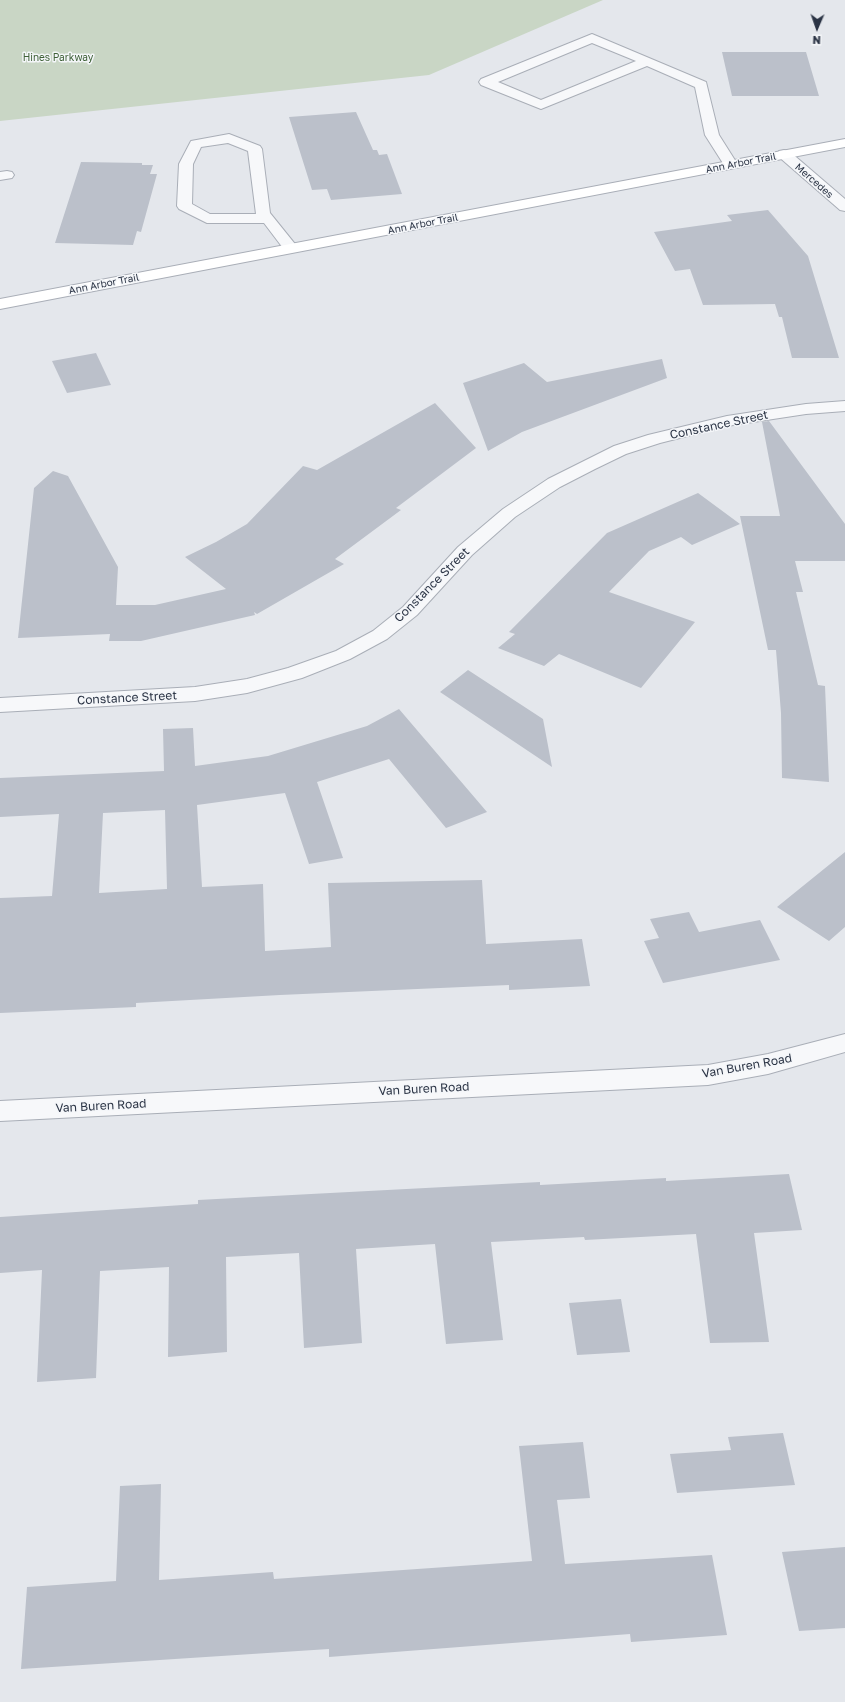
<!DOCTYPE html>
<style>
body{margin:0}
#map{position:relative;width:845px;height:1702px;overflow:hidden;background:#e4e7ec;font-family:"Golos Text",sans-serif}
canvas{display:block}
.north{position:absolute;left:797px;top:8px;width:40px;height:40px;-webkit-text-stroke:3px #f4f6f9;paint-order:stroke;rotate:182deg;font-size:11px;font-weight:700;line-height:16px;text-align:center;color:#2b3445}
.north::after{content:'';display:block;margin:auto;width:14px;height:18px;background:#2b3445;clip-path:polygon(50% 0,100% 100%,50% 72%,0 100%)}
</style>
<div id="map">
<canvas width="845" height="1702"></canvas>
<div class="north">N</div>
</div>
<script>
const c = document.querySelector('canvas').getContext('2d');
c.lineJoin = 'round';
function paint(path, color) { c.fillStyle = color; c.fill(path, 'evenodd'); }
const shape = rows => new Path2D(rows.map(r => 'M' + r).join(''));
function stroke(path, color, width, dash) { c.strokeStyle = color; c.lineWidth = width; c.lineCap = dash ? 'butt' : 'round'; c.setLineDash(dash || []); c.stroke(path); }
function write(font, color, halo, rows, align = 'center') {
  c.font = font + ' "Golos Text",sans-serif'; c.lineWidth = 3; c.setLineDash([]); c.textBaseline = 'middle'; c.strokeStyle = halo; c.fillStyle = color; for (const [text, x, y, turn = 0] of rows) {
    c.save(); c.translate(x, y); c.rotate((+turn || 0) * Math.PI / 180); c.textAlign = isNaN(turn) ? turn : align; if (halo) c.strokeText(text, 0, 0); c.fillText(text, 0, 0); c.restore();
  }
}
const green = shape([
 [0,0,603,0,429,75,0,121]
]);
const building = shape([
 [722,52,806,52,819,96,732,96],
 [356,112,373,150,377,150,379,155,387,154,402,194,331,200,327,189,312,190,289,117],
 [81,162,142,163,142,165,153,165,150,174,157,174,141,232,137,231,133,245,55,243],
 [768,210,808,256,839,358,792,358,782,317,779,317,775,304,703,305,690,269,675,271,654,232,732,221,727,215],
 [96,353,111,385,67,393,52,361],
 [662,359,667,378,522,432,488,451,463,383,524,363,547,382],
 [435,403,476,448,396,508,401,510,335,559,344,564,257,614,254,612,255,615,141,641,109,641,110,634,18,638,34,488,53,471,68,476,118,567,116,605,155,605,226,589,185,557,216,542,247,524,303,466,317,470],
 [769,421,845,524,845,561,795,561,803,592,796,592,818,685,825,686,829,782,782,778,781,713,776,650,768,650,740,516,780,516,762,422],
 [698,493,740,524,692,545,681,537,649,551,609,592,695,622,641,688,559,654,544,666,498,648,515,634,509,632,607,533],
 [468,670,543,719,552,767,440,692],
 [399,709,487,812,446,828,389,759,317,782,343,858,309,864,285,793,197,805,202,887,263,884,265,951,331,947,328,883,482,880,486,944,582,939,590,986,509,990,509,985,280,995,136,1003,136,1007,0,1013,0,898,52,896,59,814,0,817,0,778,164,771,163,729,193,728,195,766,268,756,367,726],
 [165,810,167,889,99,893,103,813],
 [845,852,845,927,829,941,777,907],
 [689,912,699,932,760,920,780,960,663,983,644,941,659,938,650,919],
 [789,1174,802,1230,754,1233,769,1342,710,1343,696,1234,585,1240,584,1237,491,1242,503,1340,446,1344,435,1244,356,1249,362,1343,304,1348,299,1253,226,1257,227,1352,168,1357,169,1267,100,1271,96,1378,37,1382,42,1270,0,1273,0,1217,198,1204,198,1200,311,1194,540,1182,540,1185,666,1178,666,1181],
 [621,1299,630,1352,577,1355,569,1303],
 [783,1433,795,1485,677,1493,670,1454,731,1450,728,1437],
 [583,1442,590,1498,557,1500,565,1564,712,1555,727,1635,631,1642,630,1634,329,1657,329,1649,21,1669,27,1587,116,1581,120,1486,161,1484,159,1580,273,1572,274,1579,532,1561,519,1446],
 [845,1547,845,1628,799,1631,782,1552]
]);
const lane = shape([
 [592,34,706,82,719,135,738,165,736,168,726,168,705,135,695,87,647,66,541,109,481,85,479,82,481,79,592,34],
 [592,43,636,61,541,100,498,82,592,43],
 [7,171,12,172,14,175,12,178,0,180,0,172,7,171]
]);
const street = shape([
 [229,134,260,146,262,149,270,213,299,249,296,252,286,252,264,223,207,223,179,209,177,206,179,164,191,141,229,134],
 [228,143,248,151,256,214,210,214,192,204,193,164,201,147,228,143],
 [784,150,789,151,845,199,845,211,840,210,779,157,777,154,779,151,784,150],
 [845,401,845,411,806,414,727,426,660,443,626,454,595,469,560,487,515,517,472,555,417,615,387,639,350,659,302,678,247,693,195,701,0,712,0,698,195,687,247,679,288,668,336,651,373,631,403,607,458,547,503,509,548,479,614,446,648,435,727,416,806,404,845,401],
 [845,1034,845,1052,768,1074,708,1085,0,1121,0,1101,708,1065,768,1054,845,1034]
]);
const secondary = shape([
 [845,139,845,147,0,309,0,299,845,139]
]);
const farParknames = [
 ["Hines Parkway",58,58]
];
const farStreetnames = [
 ["Ann Arbor Trail",741,163,-11],
 ["Mercedes",814,181,41],
 ["Ann Arbor Trail",423,224,-11],
 ["Ann Arbor Trail",104,284,-11]
];
const streetNames = [
 ["Constance Street",719,425,-12],
 ["Constance Street",432,585,-45],
 ["Constance Street",127,698,-3],
 ["Van Buren Road",747,1066,-10],
 ["Van Buren Road",424,1089,-3],
 ["Van Buren Road",101,1106,-3]
];
paint(green, '#c9d6c5');
paint(building, '#bbc0ca');
stroke(lane, '#a9aeb7', 2);
stroke(street, '#a9aeb7', 2);
stroke(secondary, '#a9aeb7', 2);
paint(lane, '#f7f8fa');
paint(street, '#f7f8fa');
paint(secondary, '#fff');
write('10px', '#3f6138', '#f4f6f9', farParknames);
write('10px', '#2b3445', '#f4f6f9', farStreetnames);
write('12px', '#2b3445', '#f4f6f9', streetNames);
</script>
